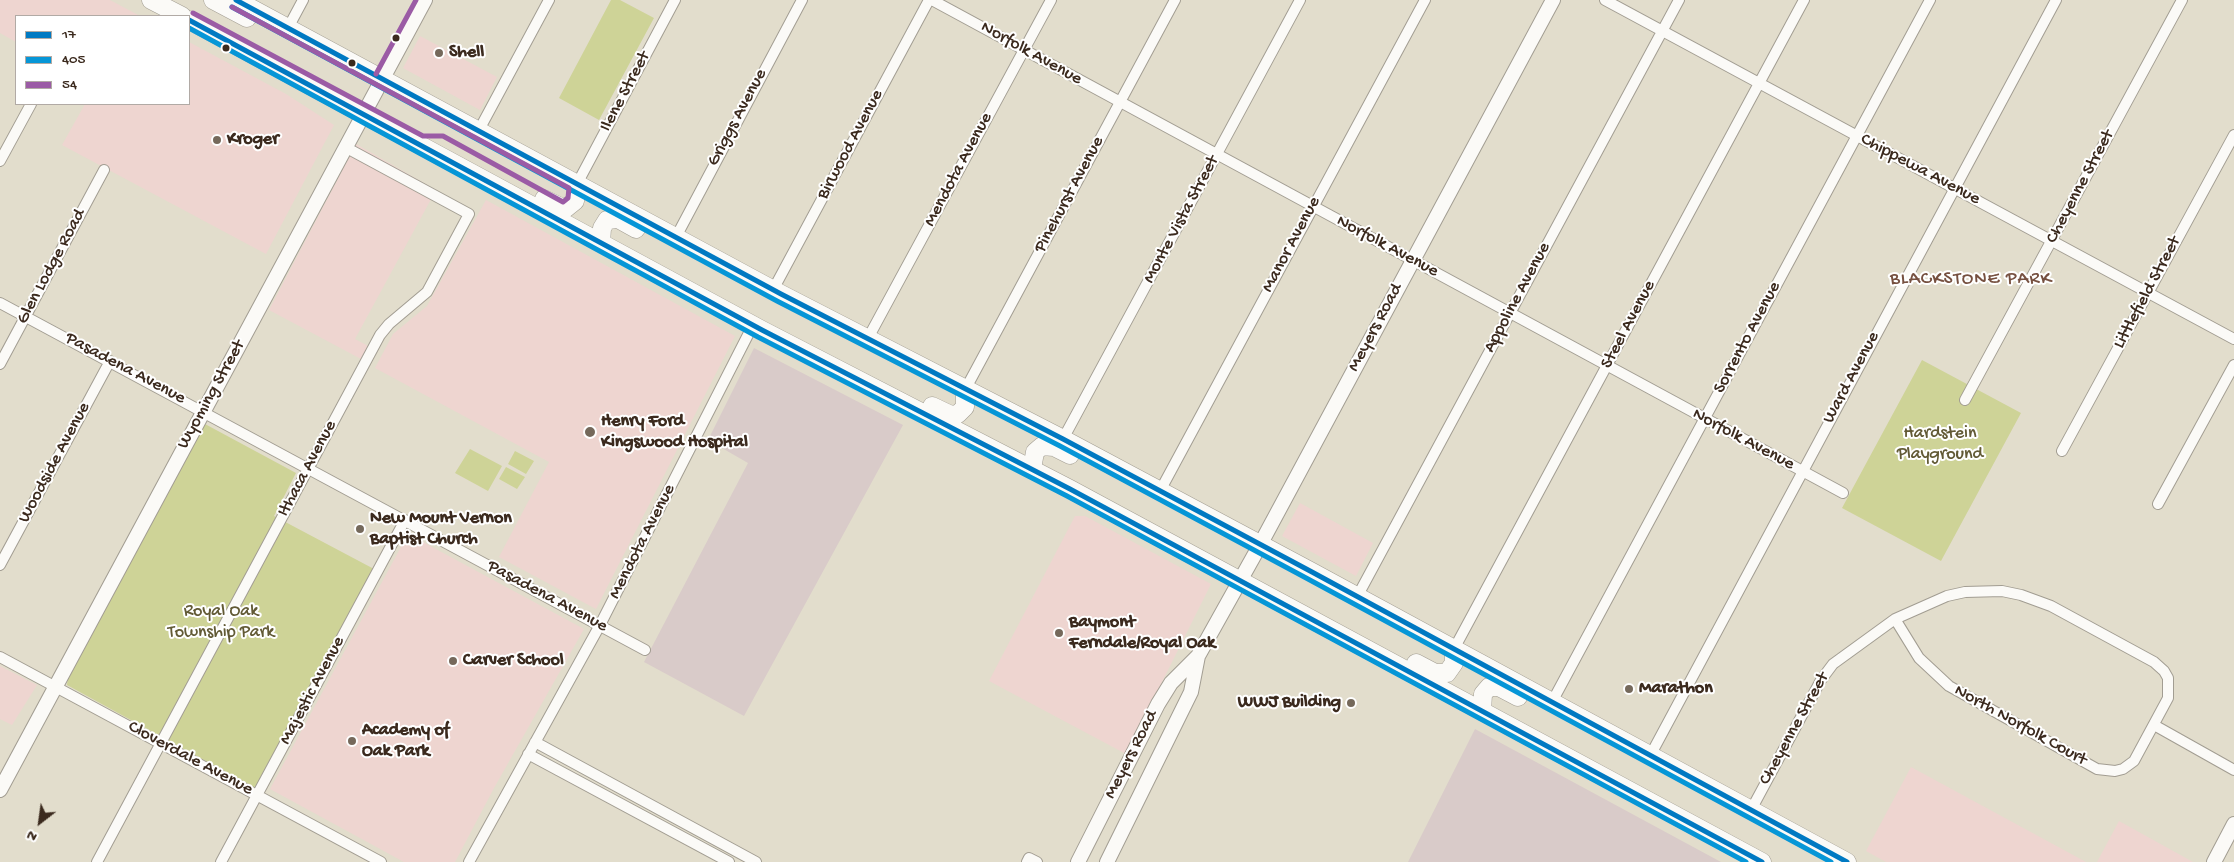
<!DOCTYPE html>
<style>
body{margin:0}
#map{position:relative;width:2234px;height:862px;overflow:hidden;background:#e2ddcc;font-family:"Gochi Hand",sans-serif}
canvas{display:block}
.legend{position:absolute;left:15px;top:15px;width:175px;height:90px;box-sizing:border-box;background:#fff;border:1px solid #b1aaa5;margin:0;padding:6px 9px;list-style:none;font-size:15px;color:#3b2a1e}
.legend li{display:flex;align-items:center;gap:10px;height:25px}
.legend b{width:25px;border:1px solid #b1aaa5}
.north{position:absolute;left:15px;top:797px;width:50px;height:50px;-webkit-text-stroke:4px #fff;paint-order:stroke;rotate:210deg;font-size:14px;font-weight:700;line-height:20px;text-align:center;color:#3b2a1e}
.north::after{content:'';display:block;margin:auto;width:18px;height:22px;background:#3b2a1e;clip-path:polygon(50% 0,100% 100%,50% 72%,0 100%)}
</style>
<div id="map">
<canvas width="2234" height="862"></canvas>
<ul class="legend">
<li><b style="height:6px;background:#0079c2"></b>17</li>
<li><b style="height:6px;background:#0696d7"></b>405</li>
<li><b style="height:6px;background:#9b5ba5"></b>54</li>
</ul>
<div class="north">N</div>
</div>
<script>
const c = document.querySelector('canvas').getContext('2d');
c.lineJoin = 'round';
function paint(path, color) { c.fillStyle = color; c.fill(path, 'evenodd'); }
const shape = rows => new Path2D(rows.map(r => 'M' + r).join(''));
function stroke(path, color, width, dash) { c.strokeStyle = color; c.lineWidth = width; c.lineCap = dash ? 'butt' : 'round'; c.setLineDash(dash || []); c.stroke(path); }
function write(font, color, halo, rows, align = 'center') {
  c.font = font + ' "Gochi Hand",sans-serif'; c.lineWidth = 4; c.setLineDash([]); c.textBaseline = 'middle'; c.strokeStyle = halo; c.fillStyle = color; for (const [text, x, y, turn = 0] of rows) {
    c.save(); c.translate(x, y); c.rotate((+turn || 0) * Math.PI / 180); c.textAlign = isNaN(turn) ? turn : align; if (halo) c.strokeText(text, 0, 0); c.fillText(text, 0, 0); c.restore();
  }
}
const built = shape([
 [0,0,110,0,140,16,16,16,16,42,0,33],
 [420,36,497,77,480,110,403,68],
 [189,42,286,94,334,125,266,254,62,145,85,104,189,104],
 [356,144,436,190,355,339,368,346,361,359,269,310],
 [486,200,735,336,596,609,499,557,549,462,375,368,393,334,427,306],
 [1300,503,1373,543,1356,576,1282,536],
 [1075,516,1085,516,1211,584,1126,754,989,681],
 [408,534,584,629,494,788,455,862,404,862,270,789],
 [0,666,37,685,12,725,0,719],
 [1911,767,2086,862,1886,862,1866,851],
 [2119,821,2193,862,2097,862]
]);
const industrial = shape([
 [754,348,903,425,744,716,644,662,748,463,708,440],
 [1475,729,1721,862,1408,862]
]);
const green = shape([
 [611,0,620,0,654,18,599,120,559,98],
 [1922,360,2021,413,1941,561,1842,508],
 [205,424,296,473,274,516,374,569,255,788,67,685,68,675],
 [470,449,502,466,488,491,455,473],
 [515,451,534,461,526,474,508,464],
 [506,467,525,477,517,489,499,479]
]);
const street = shape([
 [932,0,1843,493],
 [1605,0,2234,339],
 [288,28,303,0],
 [479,130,549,0],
 [0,161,31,104],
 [577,184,675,0],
 [676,237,802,0],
 [773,290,929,0],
 [0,303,645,650],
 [867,340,1051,0],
 [0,364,104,170],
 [965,390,1175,0],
 [1965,400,2182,0],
 [1063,439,1300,0],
 [2062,451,2234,135],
 [1160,491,1425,0],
 [2158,504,2234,365],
 [0,565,110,361],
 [1357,597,1679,0],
 [1454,649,1804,0],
 [0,657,381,862],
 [1552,702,1930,0],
 [2154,725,2234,770],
 [535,742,756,862],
 [528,754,729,862],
 [1650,756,2056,0],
 [1751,810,1821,680,1833,664,1895,619,1947,596,1965,592,2002,591,2021,595,2051,606,2154,662,2164,671,2168,678,2168,698,2134,761,2123,769,2115,771,2097,769,1949,686,1919,658,1895,619],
 [97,862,380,335,389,324,427,292,469,214,345,147],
 [221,862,405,520],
 [469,862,600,625,753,325],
 [1027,862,1029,858,1037,862]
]);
const secondary = shape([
 [0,790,425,0],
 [1078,862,1158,704,1171,683,1198,656,1260,545,1553,0],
 [1107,862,1191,692,1198,656],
 [2214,862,2234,824]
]);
const highway = shape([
 [151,0,182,16],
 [213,0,247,18],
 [236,0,781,294,1063,439,1312,572,1847,862],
 [189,20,762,330,1070,489,1762,862],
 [544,199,565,209,575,201,577,184],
 [601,243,602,228,607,220,618,219,636,229],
 [932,406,951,415,958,414,965,407,965,390],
 [1032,469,1035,452,1042,446,1054,447,1070,455],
 [1416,663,1435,673,1447,673,1454,663,1454,649],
 [1482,711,1483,694,1489,687,1499,687,1518,697]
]);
const bus1 = shape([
 [236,0,781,294,1063,439,1312,572,1847,862],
 [189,20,762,330,1070,489,1762,862]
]);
const bus2 = shape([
 [232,7,777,301,1060,446,1308,579,1831,862],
 [189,28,758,337,1067,496,1746,862]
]);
const bus3 = shape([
 [193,13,423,136,443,136,563,202,568,198,569,188,232,7],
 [376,74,416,0]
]);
const markers = [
 [396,38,4.5,"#3b2a1e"],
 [226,48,4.5,"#3b2a1e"],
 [439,53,5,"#75695b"],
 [352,63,4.5,"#3b2a1e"],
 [217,140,5,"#75695b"],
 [590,432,6,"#75695b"],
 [360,529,5,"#75695b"],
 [1059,633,5,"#75695b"],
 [453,661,5,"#75695b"],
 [1629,689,5,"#75695b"],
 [1351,703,5,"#75695b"],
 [352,741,5,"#75695b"]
];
const poiNames = [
 ["Shell",449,53],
 ["Kroger",227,140],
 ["Henry Ford",601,422],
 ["Kingswood Hospital",601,443],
 ["New Mount Vernon",370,519],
 ["Baptist Church",370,540],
 ["Baymont",1069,623],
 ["Ferndale/Royal Oak",1069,644],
 ["Carver School",463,661],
 ["Marathon",1639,689],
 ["WWJ Building",1341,703,"right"],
 ["Academy of",362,731],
 ["Oak Park",362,752]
];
const streetNames = [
 ["Norfolk Avenue",1031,54,29],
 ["Ilene Street",626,92,-62],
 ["Griggs Avenue",738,118,-62],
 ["Birwood Avenue",851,145,-62],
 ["Mendota Avenue",959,170,-62],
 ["Chippewa Avenue",1920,170,28],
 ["Cheyenne Street",2081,187,-62],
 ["Pinehurst Avenue",1070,195,-62],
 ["Monte Vista Street",1182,220,-62],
 ["Manor Avenue",1292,245,-62],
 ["Norfolk Avenue",1387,247,28],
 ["Glen Lodge Road",52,267,-62],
 ["Littlefield Street",2148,293,-62],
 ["Appoline Avenue",1518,298,-62],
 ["Steel Avenue",1629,325,-62],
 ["Meyers Road",1376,328,-62],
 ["Sorrento Avenue",1748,338,-62],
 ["Pasadena Avenue",125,369,28],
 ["Ward Avenue",1852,378,-62],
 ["Wyoming Street",212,395,-61],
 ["Norfolk Avenue",1743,440,28],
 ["Woodside Avenue",55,463,-62],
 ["Ithaca Avenue",308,469,-62],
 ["Mendota Avenue",643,542,-63],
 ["Pasadena Avenue",547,597,28],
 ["Majestic Avenue",313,691,-62],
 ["North Norfolk Court",2020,726,29],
 ["Cheyenne Street",1795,729,-61],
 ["Meyers Road",1132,755,-63],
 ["Cloverdale Avenue",190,759,28]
];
const parkNames = [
 ["Hardstein",1940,434],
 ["Playground",1940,455],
 ["Royal Oak",221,612],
 ["Township Park",221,633]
];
const neighbourhoodNames = [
 ["BLACKSTONE PARK",1971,280]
];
paint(built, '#eed5d0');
paint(industrial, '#d9cbc9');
paint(green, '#ced397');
stroke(street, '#a29d92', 12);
stroke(secondary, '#a29d92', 16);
stroke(highway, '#a29d92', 19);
stroke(street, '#fbfaf7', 10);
stroke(secondary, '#fbfaf7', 14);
stroke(highway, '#fbfaf7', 18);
stroke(bus1, '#0079c2', 5);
stroke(bus2, '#0696d7', 5);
stroke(bus3, '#9b5ba5', 5);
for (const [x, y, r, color] of markers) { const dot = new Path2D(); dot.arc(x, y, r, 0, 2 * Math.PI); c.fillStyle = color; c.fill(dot); stroke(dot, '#fff', 2); }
write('bold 18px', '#3b2a1e', '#fff', poiNames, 'left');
write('18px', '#3b2a1e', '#fff', streetNames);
write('18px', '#625a35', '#fff', parkNames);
c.letterSpacing = '1px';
write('19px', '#765040', '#fff', neighbourhoodNames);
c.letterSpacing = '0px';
</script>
